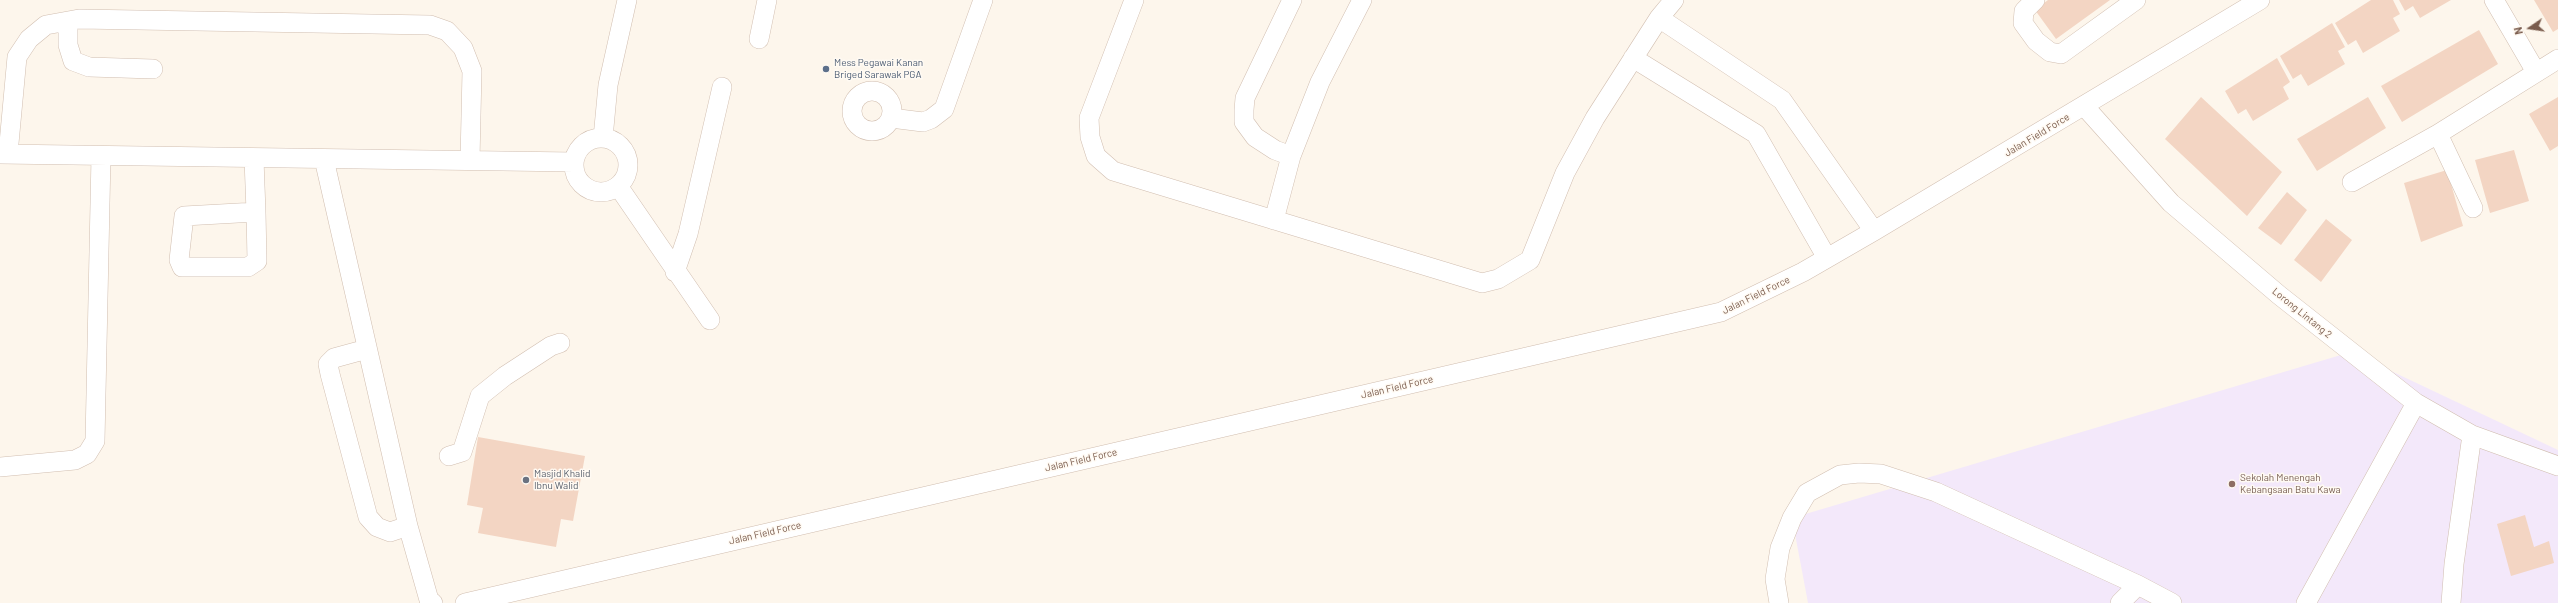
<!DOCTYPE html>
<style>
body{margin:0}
#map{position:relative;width:2558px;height:603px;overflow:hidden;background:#fdf6ec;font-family:Barlow,sans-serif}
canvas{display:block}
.north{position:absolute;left:2510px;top:8px;width:40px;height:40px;-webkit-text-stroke:3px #fffaf3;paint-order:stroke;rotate:257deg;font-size:11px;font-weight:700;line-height:16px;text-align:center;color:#7a5c4d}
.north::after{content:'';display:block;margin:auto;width:14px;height:18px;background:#7a5c4d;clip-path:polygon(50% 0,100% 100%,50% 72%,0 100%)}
</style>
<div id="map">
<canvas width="2558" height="603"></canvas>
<div class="north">N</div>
</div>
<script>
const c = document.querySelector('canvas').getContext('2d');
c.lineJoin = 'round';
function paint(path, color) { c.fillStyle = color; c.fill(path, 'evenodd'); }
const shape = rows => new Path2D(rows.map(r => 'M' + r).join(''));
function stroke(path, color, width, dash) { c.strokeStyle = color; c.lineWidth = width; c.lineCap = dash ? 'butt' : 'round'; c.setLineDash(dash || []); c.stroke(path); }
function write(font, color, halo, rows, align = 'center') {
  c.font = font + ' Barlow,sans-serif'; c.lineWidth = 3; c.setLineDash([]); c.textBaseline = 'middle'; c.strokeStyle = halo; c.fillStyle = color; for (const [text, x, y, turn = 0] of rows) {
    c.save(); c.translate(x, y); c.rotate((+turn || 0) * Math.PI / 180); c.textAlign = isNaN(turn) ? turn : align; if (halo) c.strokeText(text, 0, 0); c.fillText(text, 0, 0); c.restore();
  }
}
const education = shape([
 [2351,352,2558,450,2558,603,1808,603,1792,518]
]);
const building = shape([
 [2048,0,2110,0,2056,39,2035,10],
 [2371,0,2393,0,2400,14,2393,18,2400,31,2363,53,2356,40,2348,45,2335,23],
 [2399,0,2451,0,2420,18,2413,6,2405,11],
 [2534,0,2558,0,2558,29,2553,32],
 [2332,23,2345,47,2338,51,2345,64,2308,86,2301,74,2293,79,2280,56],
 [2479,30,2498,64,2402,122,2381,86],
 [2277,58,2290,82,2283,87,2289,99,2253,121,2246,109,2238,114,2225,91],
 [2201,97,2282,172,2247,216,2165,139],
 [2368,97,2386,128,2317,171,2297,139],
 [2558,97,2558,146,2550,151,2529,114],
 [2514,150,2529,201,2490,213,2475,160],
 [2447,170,2463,226,2421,242,2404,183],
 [2287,192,2307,210,2281,245,2258,228],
 [2326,219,2352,240,2321,282,2294,260],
 [478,437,585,456,573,521,561,519,556,547,478,533,483,508,467,505],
 [2525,515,2534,547,2549,541,2554,563,2511,576,2497,524]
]);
const minor = shape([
 [1134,0,1089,118,1090,137,1096,156,1113,171,1482,283,1498,279,1530,260,1565,173,1595,118,1659,18,1674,0],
 [2035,0,2024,11,2023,23,2036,41,2050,52,2061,54,2136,0],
 [2494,0,2536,72],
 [1659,18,1782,100,1874,231],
 [68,21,68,45,73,61,89,67,153,69],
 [759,39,767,0],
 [1633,58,1756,134,1827,258],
 '852 111a20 20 0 1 1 40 0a20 20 0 1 1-40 0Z',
 [2085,107,2171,203,2279,295,2416,403,2472,435,2558,466],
 [891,118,923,122,931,119,944,109,983,0],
 [2438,134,2473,208],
 [603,138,608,85,627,0],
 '574 165a27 27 0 1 1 54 0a27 27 0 1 1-54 0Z',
 [0,154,574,162],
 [8,154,17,57,29,39,46,25,79,19,430,25,447,31,463,48,472,71,470,160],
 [1291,156,1275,150,1255,137,1244,122,1244,110,1245,98,1292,0],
 [254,159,256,212,257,261,248,267,182,267,179,260,184,216,256,212],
 [324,159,408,526,429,600,433,603],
 [2352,182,2438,134,2558,59],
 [618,186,710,320],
 [1274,220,1291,156,1320,82,1362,0],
 [675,272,688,234,722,87],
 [367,349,334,358,328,364,330,374,368,517,377,527,390,532,408,526],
 [449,456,462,452,480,396,505,376,551,346,560,343],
 [0,467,75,460,87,454,95,441,101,156],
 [465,603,1721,312,1803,272,1874,231,2260,0],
 [1779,603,1775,579,1780,548,1792,518,1807,493,1840,475,1859,473,1881,474,1936,492,2138,585,2172,603],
 [2120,603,2138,585],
 [2306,603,2416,403],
 [2451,603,2454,564,2472,435]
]);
const markers = [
 [826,69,4,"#5c6f8a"],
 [526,480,4,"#6b7280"],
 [2232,484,4,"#8d6e63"]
];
const serviceNames = [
 ["Mess Pegawai Kanan",834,63],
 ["Briged Sarawak PGA",834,75]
];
const streetNames = [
 ["Jalan Field Force",2037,135,-31],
 ["Jalan Field Force",1756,295,-26],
 ["Lorong Lintang 2",2302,313,39],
 ["Jalan Field Force",1397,387,-13],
 ["Jalan Field Force",1081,460,-13],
 ["Jalan Field Force",765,533,-13]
];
const worshipNames = [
 ["Masjid Khalid",534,474],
 ["Ibnu Walid",534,486]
];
const educationNames = [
 ["Sekolah Menengah",2240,478],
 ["Kebangsaan Batu Kawa",2240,490]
];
paint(education, '#f3e8fa');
paint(building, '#f3d5c3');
stroke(minor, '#d1beb0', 20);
stroke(minor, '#fff', 19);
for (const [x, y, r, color] of markers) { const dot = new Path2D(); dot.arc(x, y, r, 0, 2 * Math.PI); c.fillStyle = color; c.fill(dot); stroke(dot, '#fffaf3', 1.5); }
write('10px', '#4e5e75', '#fffaf3', serviceNames, 'left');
write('10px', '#7a5c4d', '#fffaf3', streetNames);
write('10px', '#5b616d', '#fffaf3', worshipNames, 'left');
write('10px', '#785e54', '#fffaf3', educationNames, 'left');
</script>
